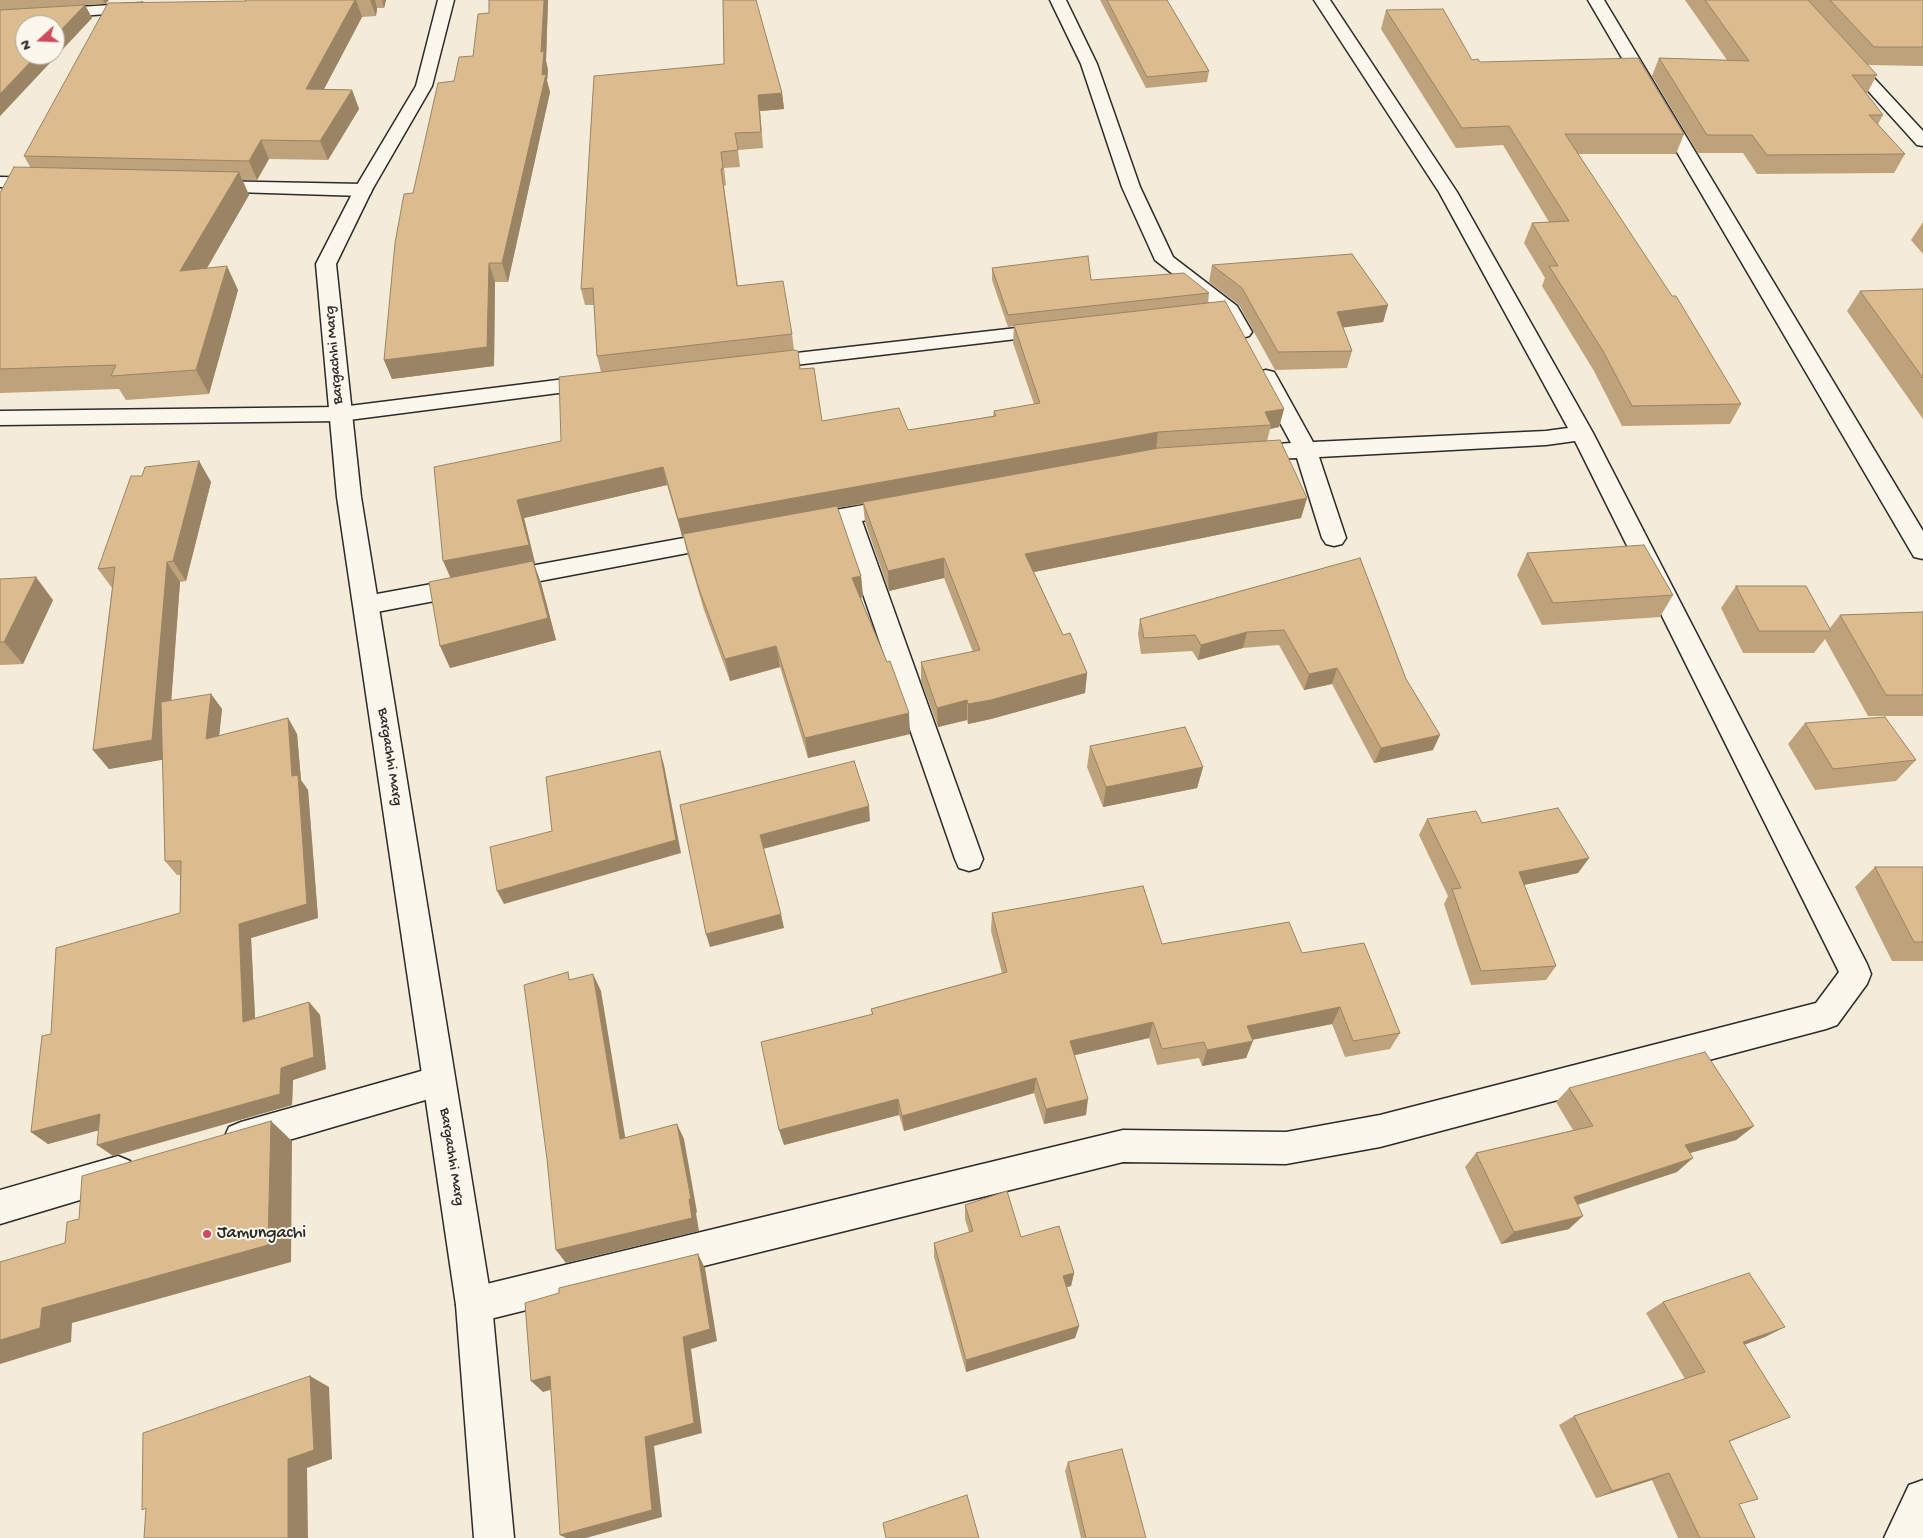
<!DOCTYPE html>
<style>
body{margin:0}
#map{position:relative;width:1923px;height:1538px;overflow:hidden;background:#f5ebd9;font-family:"Gochi Hand",sans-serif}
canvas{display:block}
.north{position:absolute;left:15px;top:15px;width:50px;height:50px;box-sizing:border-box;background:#fbf7ec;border:1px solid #a8a59f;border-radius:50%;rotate:250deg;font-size:14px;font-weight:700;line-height:20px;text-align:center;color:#2b2b2b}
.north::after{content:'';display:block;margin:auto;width:18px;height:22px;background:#d1495b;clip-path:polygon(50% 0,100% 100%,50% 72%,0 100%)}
</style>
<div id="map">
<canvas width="1923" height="1538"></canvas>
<div class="north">N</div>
</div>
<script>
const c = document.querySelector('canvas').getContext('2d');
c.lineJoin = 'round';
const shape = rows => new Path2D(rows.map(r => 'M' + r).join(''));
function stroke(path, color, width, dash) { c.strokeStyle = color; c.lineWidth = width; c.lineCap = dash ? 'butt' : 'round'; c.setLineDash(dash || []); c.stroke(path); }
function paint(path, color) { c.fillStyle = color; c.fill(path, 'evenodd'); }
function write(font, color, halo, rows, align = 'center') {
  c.font = font + ' "Gochi Hand",sans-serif'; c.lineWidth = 4; c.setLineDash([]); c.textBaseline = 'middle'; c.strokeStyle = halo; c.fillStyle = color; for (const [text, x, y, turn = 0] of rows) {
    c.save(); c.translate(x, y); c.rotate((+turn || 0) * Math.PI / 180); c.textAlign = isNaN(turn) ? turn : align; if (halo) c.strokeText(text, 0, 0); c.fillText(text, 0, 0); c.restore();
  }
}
const street = shape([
 [1050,0,1066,0,1097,64,1140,187,1173,257,1237,306,1252,332,1249,336,1242,338,1235,336,1222,313,1155,260,1122,187,1081,64,1050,0],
 [1314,0,1330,0,1457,192,1593,433,1867,964,1871,974,1867,984,1837,1025,1826,1029,1380,1147,1286,1164,1123,1162,474,1323,461,1318,456,1305,461,1292,474,1287,1123,1130,1286,1132,1380,1115,1816,1003,1839,972,1575,441,1546,445,1319,457,1346,538,1342,544,1334,546,1326,544,1322,538,1297,458,1247,460,1239,458,1236,453,1239,448,1247,446,1291,443,1255,377,1258,372,1266,370,1274,372,1277,377,1313,442,1546,431,1568,428,1439,192,1314,0],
 [1588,0,1604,0,1923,531,1923,559,1914,557,1588,0],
 [1786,0,1802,0,1923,131,1923,146,1917,145,1786,0],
 [142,3,147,5,150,8,147,11,0,22,0,12,142,3],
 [0,177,44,178,50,179,53,183,50,187,44,188,0,187,0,177],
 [209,181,363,184,370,186,372,190,370,194,363,196,203,191,200,187,203,183,209,181],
 [1052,324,1059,326,1062,330,1059,334,761,369,754,368,750,363,754,358,761,357,1052,324],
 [597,375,605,377,608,382,605,387,341,421,0,425,0,411,341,407,597,375],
 [901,498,909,500,913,506,909,512,862,521,983,859,979,868,969,871,959,868,955,859,839,525,803,532,795,530,791,524,795,518,803,516,901,498],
 [722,531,730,533,734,539,730,545,366,614,357,611,354,605,357,599,366,596,722,531],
 [439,1066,450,1070,455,1081,450,1092,439,1096,241,1154,229,1149,224,1138,229,1127,241,1122,439,1066],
 [118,1156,130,1161,135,1173,130,1185,0,1224,0,1190,118,1156],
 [1923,1480,1923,1538,1884,1538,1909,1485,1923,1480]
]);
const secondary = shape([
 [438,0,454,0,432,86,372,190,336,264,361,497,492,1305,514,1538,474,1538,456,1305,337,497,316,264,354,190,416,86,438,0]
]);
const wall = shape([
 [0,0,109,0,105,4,85,5,92,18,0,116],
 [246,0,386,0,384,8,377,8,376,16,362,17,324,89,352,90,359,109,328,160,269,159,257,180,242,180,249,195,207,268,238,290,209,394,126,400,119,389,0,393,0,193,30,167,24,156],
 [489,0,548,0,546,61,548,70,547,81,550,92,508,282,495,282,494,366,392,379,384,360,413,193,454,81,473,56,489,13],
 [1100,0,1167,0,1209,71,1207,82,1146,88],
 [1685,0,1923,0,1923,66,1868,65,1877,75,1867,93,1866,93,1883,115,1878,124,1905,154,1894,173,1757,174,1743,153,1698,153,1652,76,1659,58,1727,60],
 [1386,10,1472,60,1684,134,1676,154,1577,154,1741,404,1730,424,1622,426,1594,371,1542,286,1545,278,1524,243,1532,223,1549,222,1503,145,1456,148,1381,29],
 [594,76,782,93,784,109,760,111,763,148,738,150,740,167,724,168,726,185,724,186,738,286,792,334,794,350,800,369,822,421,908,430,993,416,994,411,1034,404,1013,343,1014,326,1008,327,992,280,992,268,1091,280,1209,293,1208,303,1284,409,1279,427,1270,429,1267,441,1307,498,1301,518,1034,572,1063,635,1087,673,1085,693,991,719,968,724,967,720,938,727,921,681,921,662,973,652,944,578,889,591,865,522,863,504,837,508,861,576,863,597,861,598,910,734,808,758,780,667,730,681,704,610,688,556,683,536,682,536,667,485,524,518,535,563,534,564,541,583,556,640,450,668,450,578,561,441,601,372,597,356,594,305,585,305,581,289],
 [1923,222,1923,254,1911,240],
 [1212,265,1388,305,1383,322,1343,327,1352,351,1347,368,1275,370,1239,305,1209,282],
 [1923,289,1923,419,1847,311,1860,291],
 [199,461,211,482,186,581,180,582,171,701,211,694,222,709,219,736,288,718,297,734,301,780,308,790,318,918,251,938,255,1019,309,1002,320,1015,326,1069,293,1080,292,1105,113,1156,98,1130,48,1144,31,1132,51,1034,180,913,180,875,177,875,165,861,163,759,109,769,93,750,112,588,98,569],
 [1527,553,1673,595,1660,617,1542,625,1517,575],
 [1360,558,1433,750,1374,763,1332,684,1304,690,1279,645,1243,648,1198,660,1192,651,1141,654,1138,634,1140,619],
 [0,579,53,600,23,664,0,665],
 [1736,586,1830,628,1840,615,1923,612,1923,716,1868,716,1825,639,1814,653,1743,653,1721,608],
 [1805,723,1916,760,1896,781,1815,790,1788,744],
 [1090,746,1203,767,1197,788,1103,807,1087,767],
 [1427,819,1482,823,1589,858,1578,873,1524,885,1556,966,1546,980,1471,985,1444,904,1448,896,1419,835],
 [1875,867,1923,867,1923,961,1892,961,1855,887],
 [992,913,1162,944,1302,953,1400,1033,1390,1049,1345,1057,1332,1024,1252,1040,1246,1058,1202,1066,1199,1058,1157,1065,1149,1038,1074,1055,1086,1115,1044,1124,1034,1093,904,1131,899,1115,784,1145,872,1014,871,1009,1002,973,991,931],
 [1569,1088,1754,1126,1736,1140,1690,1153,1677,1172,1578,1205,1569,1229,1501,1244,1465,1167,1476,1153,1573,1130,1556,1102],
 [965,1205,1021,1237,1074,1273,1071,1286,1066,1287,1079,1326,1075,1338,966,1372,934,1257,934,1243,969,1232,965,1219],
 [1663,1302,1765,1337,1744,1345,1790,1417,1729,1442,1739,1505,1755,1538,1678,1538,1652,1480,1596,1498,1559,1425,1574,1416,1685,1379,1646,1313],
 [1068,1462,1146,1538,1081,1538,1065,1471]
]);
const shadedWall = shape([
 [103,0,109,0,105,4],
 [355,0,356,0,362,17,314,108,306,89],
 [370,0,375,0,377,8,376,16],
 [382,0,386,0,384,8],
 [544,0,548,0,546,61,548,70,547,81,550,92,508,282,502,263,541,52],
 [85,5,92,18,0,116,0,94,37,55,55,55,55,36],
 [352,90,359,109,328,160,320,141],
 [782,93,784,109,760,111,763,148,758,95],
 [261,140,269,159,257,180,249,161],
 [239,172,249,195,192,294,180,271],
 [489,263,495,282,494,366,392,379,384,360],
 [227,266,238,290,209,394,196,370],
 [1388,305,1383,322,1333,329,1337,312],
 [1284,409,1279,427,1270,429,1271,425,1265,412],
 [1158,432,1156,450,682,536,678,519],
 [199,461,211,482,186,581,173,561],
 [663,467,667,485,524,518,535,563,534,564,541,583,556,640,450,668,440,646,451,579,443,561,517,500],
 [1307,498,1301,518,1024,574,1025,554],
 [944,558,944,578,889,591,888,571],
 [167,562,180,582,167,759,109,769,93,750],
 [861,576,863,597,854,599,852,578],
 [36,577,53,600,23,664,4,642],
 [1247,632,1243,648,1198,660,1201,645],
 [776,646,780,667,730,681,725,659],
 [1337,668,1332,684,1304,690,1309,674],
 [1087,673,1085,693,991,719,968,724,968,704],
 [211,694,222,709,217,755,206,739],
 [967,700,967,720,938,727,937,708],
 [909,713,910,734,808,758,805,738],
 [288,718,297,734,301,780,308,790,318,918,251,938,256,1035,243,1022,239,924,292,776],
 [1440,735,1433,750,1374,763,1381,748],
 [660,751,664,765,681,853,504,904,497,891],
 [1203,767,1197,788,1103,807,1106,787],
 [869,806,870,821,763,849,760,835],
 [1589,858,1578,873,1510,888,1519,872],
 [781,914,784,928,710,947,706,934],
 [593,974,601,991,628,1154,620,1139],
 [309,1002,320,1015,326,1069,293,1080,292,1105,113,1156,97,1145,281,1068],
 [1340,1007,1332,1024,1240,1042,1247,1026],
 [1153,1022,1149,1038,1067,1057,1070,1041],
 [1253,1041,1246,1058,1202,1066,1207,1050],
 [1036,1078,1034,1093,904,1131,902,1116],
 [898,1099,899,1115,784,1145,779,1130],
 [1088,1099,1086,1115,1044,1124,1046,1109],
 [100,1114,115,1126,48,1144,31,1132],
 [271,1121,292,1141,291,1262,72,1323,71,1342,0,1364,0,1340,42,1308],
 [677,1124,684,1139,697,1212,696,1213,699,1231,566,1263,556,1250],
 [1754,1126,1736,1140,1669,1159,1685,1145],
 [1693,1158,1677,1172,1560,1210,1574,1197],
 [1583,1216,1569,1229,1501,1244,1514,1232],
 [698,1254,705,1268,717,1341,691,1349,702,1433,654,1446,662,1517,586,1538,566,1538,560,1535,645,1437],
 [1074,1273,1071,1286,1060,1289,1063,1276],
 [1079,1326,1075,1338,966,1372,966,1360],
 [1785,1327,1765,1337,1724,1352,1743,1342],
 [310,1376,329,1387,332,1459,307,1468,308,1538,288,1538,288,1459],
 [550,1376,561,1387,543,1392,531,1381],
 [1669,1473,1652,1480,1596,1498,1612,1491]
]);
const building = shape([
 [246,0,355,0,306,89,352,90,320,141,261,140,249,161,24,156,108,3,246,1,246,0],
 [489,0,544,0,541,52,544,51,542,75,546,74,502,263,489,263,487,347,384,360,395,243,404,194,413,193,438,83,454,81,459,57,473,56,478,14,489,13,489,0],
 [723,0,756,0,782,93,758,95,761,132,735,133,738,150,721,152,723,169,721,169,737,286,783,281,792,334,597,356,593,288,581,289,594,76,724,64,723,0],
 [1107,0,1167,0,1209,71,1147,77,1107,0],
 [1705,0,1808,0,1877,75,1852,75,1883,115,1869,115,1905,154,1767,155,1752,135,1707,135,1659,58,1749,61,1705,0],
 [1830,0,1923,0,1923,47,1874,47,1830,0],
 [85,5,55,36,55,25,25,25,25,55,37,55,0,94,0,10,85,5],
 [1443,9,1472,60,1478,59,1480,62,1638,58,1684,134,1565,134,1672,296,1676,296,1741,404,1632,406,1603,351,1549,266,1558,266,1532,223,1569,221,1509,126,1462,128,1386,10,1443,9],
 [14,167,239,172,180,271,227,266,196,370,111,376,116,365,0,369,0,193,14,167],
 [1352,254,1388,305,1337,312,1352,351,1278,352,1242,288,1212,265,1352,254],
 [1088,256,1091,280,1184,273,1209,293,1008,315,992,268,1088,256],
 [1923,289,1923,378,1860,291,1923,289],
 [1225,301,1284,409,1265,412,1271,425,1158,432,678,519,663,467,517,500,529,545,443,561,434,467,561,441,559,377,794,350,798,351,800,369,814,368,822,421,899,408,908,430,996,416,994,411,1040,403,1014,325,1225,301],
 [1280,440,1307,498,1025,554,1063,635,1070,633,1087,673,991,700,968,704,967,700,937,708,921,662,980,650,944,558,888,571,863,502,1159,448,1280,440],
 [199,461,173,561,167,562,152,740,93,750,115,567,98,569,131,476,142,476,145,467,199,461],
 [837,506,861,576,852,578,887,662,890,661,909,713,805,738,776,646,725,659,699,589,683,534,837,506],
 [1644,545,1673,595,1553,603,1527,553,1644,545],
 [1360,558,1406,679,1440,735,1381,748,1337,668,1309,674,1284,630,1247,632,1201,645,1195,635,1144,638,1140,619,1360,558],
 [533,561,548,618,440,646,429,582,533,561],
 [36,577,4,642,0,642,0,579,36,577],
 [1736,586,1806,586,1831,631,1759,631,1736,586],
 [1923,612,1923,695,1886,695,1840,615,1923,612],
 [211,694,206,739,288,718,292,776,298,775,307,904,239,924,243,1022,309,1002,314,1057,281,1068,280,1094,97,1145,100,1114,31,1132,42,1036,51,1034,56,948,180,913,181,861,165,861,161,702,211,694],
 [1885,717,1916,760,1833,769,1805,723,1885,717],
 [1185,727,1203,767,1106,787,1090,746,1185,727],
 [660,751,676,840,497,891,490,847,552,831,546,777,660,751],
 [854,761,869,806,760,835,781,914,706,934,680,805,854,761],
 [1558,808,1589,858,1519,872,1556,966,1481,971,1452,889,1461,888,1427,819,1476,811,1482,823,1558,808],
 [1875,867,1923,867,1923,942,1914,942,1875,867],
 [1143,886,1162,944,1289,922,1302,953,1364,943,1400,1033,1353,1041,1340,1007,1247,1026,1253,1041,1207,1050,1204,1042,1162,1049,1153,1022,1070,1041,1088,1099,1046,1109,1036,1078,902,1116,898,1099,779,1130,761,1042,873,1014,871,1009,1007,972,992,913,1143,886],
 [568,972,569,980,593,974,620,1139,677,1124,691,1199,689,1199,692,1218,556,1250,547,1159,524,985,568,972],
 [1705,1052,1754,1126,1685,1145,1693,1158,1574,1197,1583,1216,1514,1232,1476,1153,1593,1126,1569,1088,1705,1052],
 [271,1121,268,1245,42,1308,40,1328,0,1340,0,1262,65,1243,67,1222,79,1219,82,1176,271,1121],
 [1007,1191,1021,1237,1059,1226,1074,1273,1063,1276,1079,1326,966,1360,934,1243,973,1231,965,1205,1007,1191],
 [698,1254,710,1329,683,1337,694,1423,645,1437,652,1510,560,1535,550,1376,531,1381,525,1303,559,1293,559,1288,698,1254],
 [1749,1273,1785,1327,1743,1342,1790,1417,1729,1441,1758,1499,1739,1504,1755,1538,1700,1538,1669,1473,1612,1491,1574,1416,1705,1372,1663,1302,1749,1273],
 [310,1376,314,1450,288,1459,288,1538,144,1538,146,1508,142,1510,143,1433,310,1376],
 [1122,1449,1146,1538,1086,1538,1068,1462,1122,1449],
 [967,1495,979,1538,886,1538,883,1523,967,1495]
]);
const markers = [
 [207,1234,5,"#d1495b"]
];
const streetNames = [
 ["Bargachhi Marg",335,355,-95],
 ["Bargachhi Marg",389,757,81],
 ["Bargachhi Marg",451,1157,81]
];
const nearPoinames = [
 ["Jamungachi",217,1234]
];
stroke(street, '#2b2b2b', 3);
stroke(secondary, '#2b2b2b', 3);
paint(street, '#fbf7ec');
paint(secondary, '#fbf7ec');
paint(wall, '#bda27b');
paint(shadedWall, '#9a8464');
paint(building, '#dcbc8f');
stroke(building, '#9a8464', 1);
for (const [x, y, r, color] of markers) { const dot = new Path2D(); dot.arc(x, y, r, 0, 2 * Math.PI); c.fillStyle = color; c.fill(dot); stroke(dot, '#fbf7ec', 2); }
write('15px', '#2b2b2b', '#fbf7ec', streetNames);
write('18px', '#2b2b2b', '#fbf7ec', nearPoinames, 'left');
</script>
